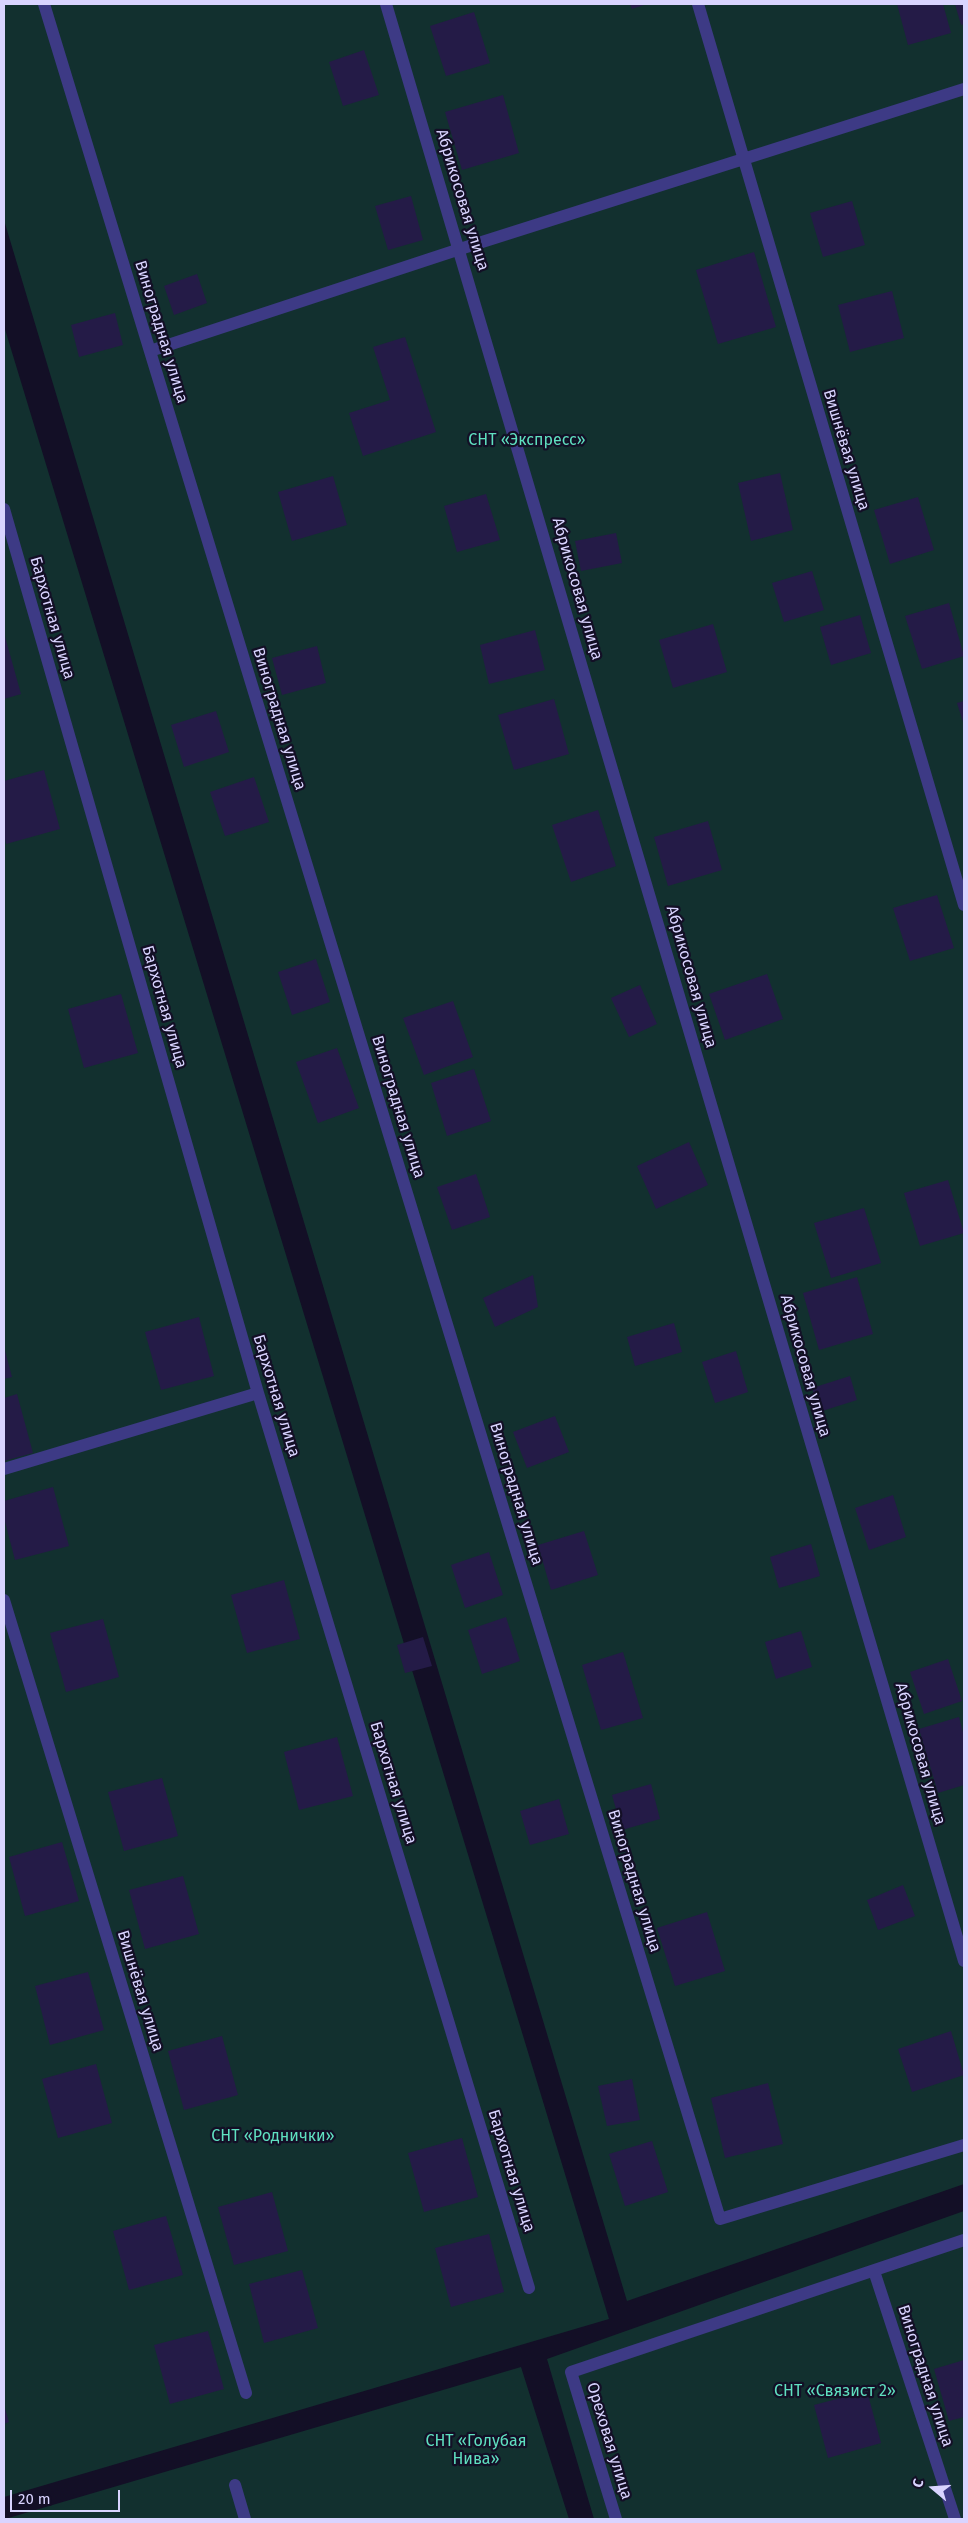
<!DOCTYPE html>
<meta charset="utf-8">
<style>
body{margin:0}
#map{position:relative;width:968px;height:2523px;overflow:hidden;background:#130f26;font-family:"Fira Sans",sans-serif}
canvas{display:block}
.frame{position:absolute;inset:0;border:5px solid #d9d4ff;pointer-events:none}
.north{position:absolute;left:908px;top:2463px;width:50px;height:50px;-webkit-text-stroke:4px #130f26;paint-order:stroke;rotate:288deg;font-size:14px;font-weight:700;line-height:20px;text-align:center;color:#d9d4ff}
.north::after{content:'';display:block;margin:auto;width:18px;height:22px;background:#d9d4ff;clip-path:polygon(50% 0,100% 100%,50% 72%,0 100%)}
.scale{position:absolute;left:10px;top:2490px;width:110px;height:22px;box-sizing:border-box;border:2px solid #d9d4ff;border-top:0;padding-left:6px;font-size:15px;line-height:18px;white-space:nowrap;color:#d9d4ff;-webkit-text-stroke:4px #130f26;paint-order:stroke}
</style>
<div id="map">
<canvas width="968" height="2523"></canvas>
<div class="frame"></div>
<div class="north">С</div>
<div class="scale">20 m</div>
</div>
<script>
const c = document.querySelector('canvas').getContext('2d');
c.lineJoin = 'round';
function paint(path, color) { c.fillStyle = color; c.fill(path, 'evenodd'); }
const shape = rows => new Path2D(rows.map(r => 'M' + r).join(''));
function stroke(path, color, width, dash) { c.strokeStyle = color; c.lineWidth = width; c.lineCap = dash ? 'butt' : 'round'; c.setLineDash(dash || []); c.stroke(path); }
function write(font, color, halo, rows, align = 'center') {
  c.font = font + ' "Fira Sans",sans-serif'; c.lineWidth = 4.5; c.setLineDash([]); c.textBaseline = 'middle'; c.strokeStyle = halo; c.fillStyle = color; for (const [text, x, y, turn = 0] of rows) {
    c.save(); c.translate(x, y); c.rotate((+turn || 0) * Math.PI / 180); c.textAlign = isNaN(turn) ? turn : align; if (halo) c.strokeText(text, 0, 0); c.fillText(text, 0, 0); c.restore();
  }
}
const green = shape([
 [4,4,964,4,964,2184,627,2301,4,220],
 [4,326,609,2319,4,2497],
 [964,2211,964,2519,594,2519,547,2359],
 [521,2367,569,2519,5,2519]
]);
const building = shape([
 [630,4,647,4,632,9],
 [897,4,943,4,951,33,908,45],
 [955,4,964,4,964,24,961,25],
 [474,12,490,63,446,76,430,26],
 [364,50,379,95,343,106,329,62],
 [503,95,519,153,462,170,445,112],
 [411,196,423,240,388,250,375,206],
 [852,201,865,245,823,257,810,213],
 [754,252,776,327,718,344,696,270],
 [197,274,207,303,174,315,164,286],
 [892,291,904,338,850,352,838,305],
 [115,313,123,345,79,357,71,325],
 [405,337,436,432,363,456,349,413,390,400,373,347],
 [780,473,793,530,751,541,738,483],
 [333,476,347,525,292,541,278,492],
 [486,494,500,540,457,552,444,506],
 [918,497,934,550,890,564,874,510],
 [616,533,622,563,581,571,575,541],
 [812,571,824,610,784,622,772,583],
 [949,603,964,656,922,669,905,616],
 [860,615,871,653,831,665,820,627],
 [713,624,727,672,673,688,659,640],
 [535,630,545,670,489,684,480,645],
 [4,633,21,694,4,699],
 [317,646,326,683,282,695,272,658],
 [554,699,569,754,514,770,498,715],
 [964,701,964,725,957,703],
 [216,711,229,752,184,767,171,725],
 [44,770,60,829,6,844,4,834,4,781],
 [254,777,269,822,225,836,210,792],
 [598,810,616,866,571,882,552,825],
 [708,821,722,870,668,886,654,837],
 [937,895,954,948,910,961,893,908],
 [316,959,330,1002,292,1015,278,972],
 [767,974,783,1019,725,1040,709,994],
 [640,985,657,1024,629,1037,611,998],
 [121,994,138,1053,84,1068,68,1009],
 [453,1001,473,1057,424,1075,403,1018],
 [337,1048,359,1108,318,1123,296,1062],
 [474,1069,491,1121,447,1136,431,1083],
 [689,1142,708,1185,656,1209,637,1166],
 [476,1174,490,1217,452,1230,437,1187],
 [948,1180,964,1233,920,1246,904,1193],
 [864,1208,881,1263,831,1278,814,1223],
 [533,1275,538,1307,495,1327,483,1298],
 [857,1277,873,1334,819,1350,803,1293],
 [199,1317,214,1376,161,1390,145,1332],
 [674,1323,682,1352,635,1366,627,1337],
 [4,1347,12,1377,4,1379],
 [736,1351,748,1392,715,1403,702,1362],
 [850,1376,857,1400,819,1412,812,1388],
 [17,1394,33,1453,4,1461,4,1398],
 [555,1416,569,1452,527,1468,513,1432],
 [53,1487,69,1546,15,1560,4,1518,4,1501],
 [893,1495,906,1537,869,1550,855,1508],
 [584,1531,598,1575,551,1590,538,1545],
 [811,1544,820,1576,779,1588,770,1557],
 [489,1552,503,1595,465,1608,451,1565],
 [284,1580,300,1639,247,1653,231,1595],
 [506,1617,520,1661,482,1674,468,1630],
 [103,1619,119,1677,66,1692,50,1633],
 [801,1631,812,1667,776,1679,765,1642],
 [423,1637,432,1666,405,1673,397,1645],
 [623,1652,643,1718,601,1730,582,1665],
 [948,1659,962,1701,924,1714,910,1672],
 [959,1717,964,1736,964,1785,938,1793,919,1729],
 [337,1737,353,1796,299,1810,284,1752],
 [162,1778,178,1836,124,1851,108,1792],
 [651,1784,660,1819,622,1830,612,1795],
 [559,1799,569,1834,530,1845,520,1811],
 [62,1842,79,1901,25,1916,9,1857],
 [183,1876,199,1934,145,1949,129,1890],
 [903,1885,915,1916,878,1930,867,1900],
 [707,1912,725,1971,675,1986,657,1928],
 [88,1972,104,2030,50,2045,35,1986],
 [951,2031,964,2075,912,2092,898,2049],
 [222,2036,238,2095,184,2110,168,2051],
 [96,2064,112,2123,58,2138,42,2079],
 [632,2079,640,2120,607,2126,598,2086],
 [768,2083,783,2144,725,2158,711,2098],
 [462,2138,478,2197,424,2212,408,2153],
 [652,2141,668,2192,625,2206,609,2154],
 [272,2192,288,2251,234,2265,218,2207],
 [166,2216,183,2275,129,2290,113,2231],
 [489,2234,504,2292,451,2307,435,2248],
 [302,2270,318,2328,264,2343,249,2284],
 [208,2331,224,2389,170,2404,154,2345],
 [964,2360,964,2417,949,2421,934,2369],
 [867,2391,881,2443,828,2458,814,2405],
 [4,2405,9,2422,4,2424]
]);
const minor = shape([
 [44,4,720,2219,964,2145],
 [386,4,964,1961],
 [698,4,964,905],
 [150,351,460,249,964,89],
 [4,509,258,1393,529,2288],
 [4,1469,258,1393],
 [4,1600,246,2393],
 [874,2271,955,2519],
 [235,2485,245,2519],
 [616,2519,571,2372,964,2240]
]);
const streetNames = [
 ["Абрикосовая улица",462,200,73],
 ["Виноградная улица",161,332,73],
 ["Вишнёвая улица",846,450,73],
 ["Абрикосовая улица",577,589,74],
 ["Бархотная улица",52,618,74],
 ["Виноградная улица",279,719,73],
 ["Абрикосовая улица",691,977,74],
 ["Бархотная улица",164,1007,74],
 ["Виноградная улица",398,1107,73],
 ["Абрикосовая улица",805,1366,74],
 ["Бархотная улица",276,1396,73],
 ["Виноградная улица",516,1494,73],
 ["Абрикосовая улица",920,1754,74],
 ["Бархотная улица",393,1783,73],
 ["Виноградная улица",634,1881,73],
 ["Вишнёвая улица",140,1991,73],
 ["Бархотная улица",511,2171,73],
 ["Виноградная улица",925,2376,72],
 ["Ореховая улица",609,2441,73]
];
const parkNames = [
 ["СНТ «Экспресс»",527,441],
 ["СНТ «Роднички»",273,2137],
 ["СНТ «Связист 2»",835,2392],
 ["СНТ «Голубая",476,2442],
 ["Нива»",476,2460]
];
paint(green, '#12302f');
paint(building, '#241b47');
stroke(minor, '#3d3a85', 12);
write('16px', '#d9d4ff', '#130f26', streetNames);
write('16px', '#5fe0c0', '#130f26', parkNames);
</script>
